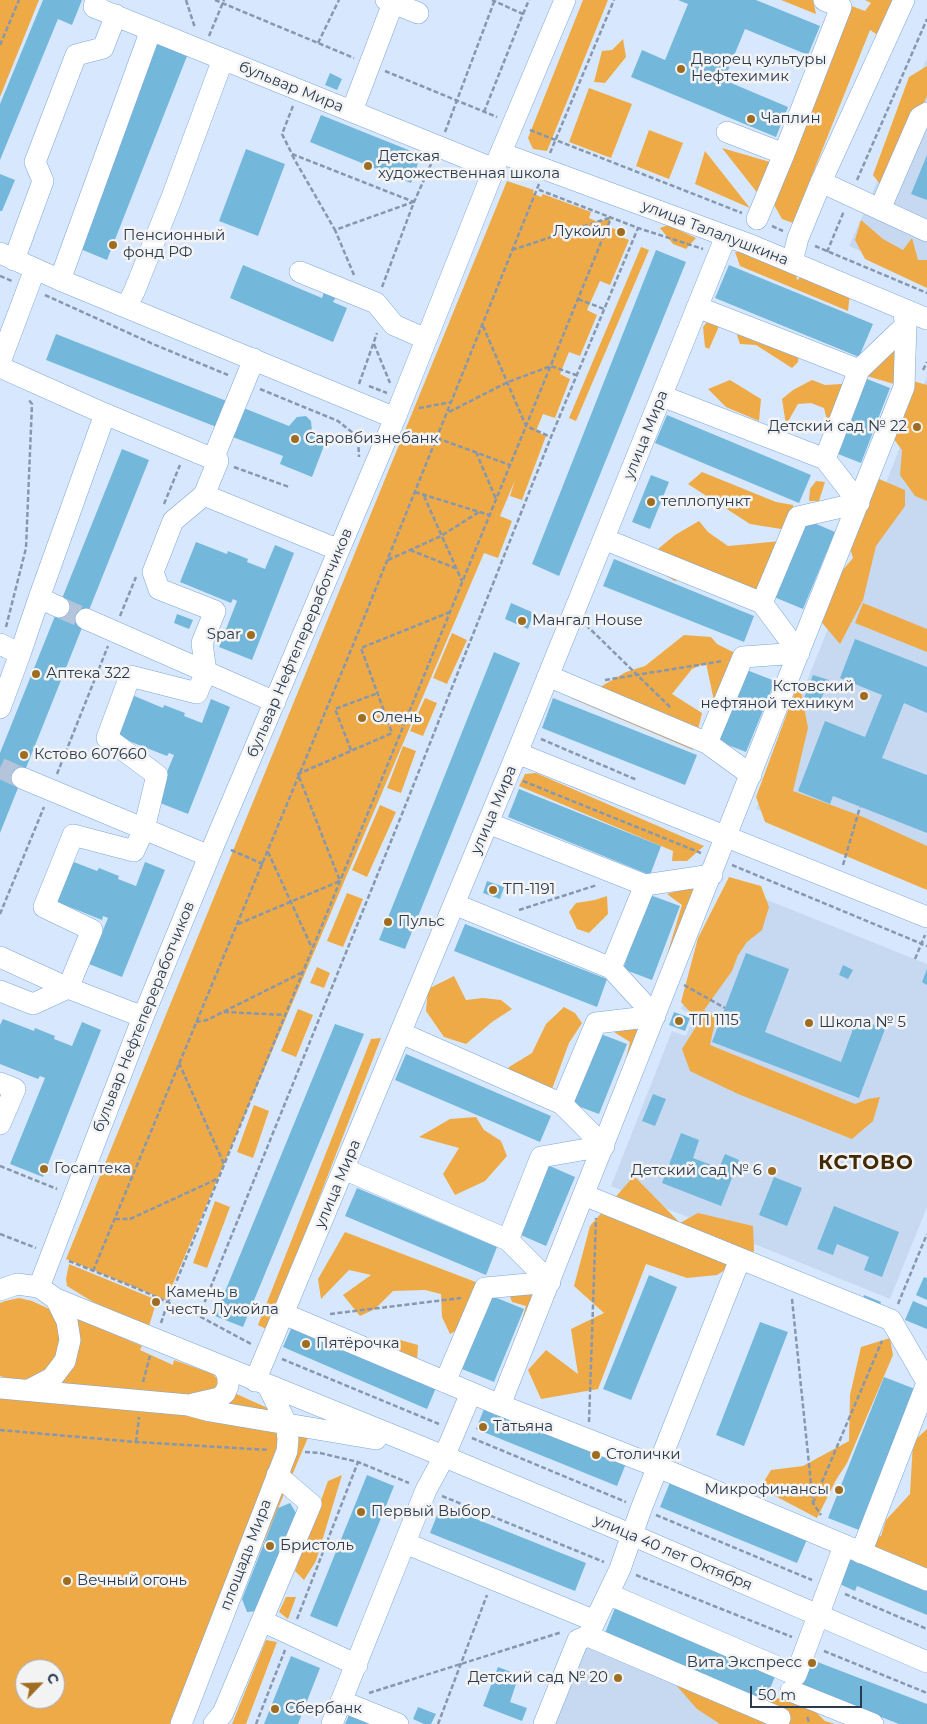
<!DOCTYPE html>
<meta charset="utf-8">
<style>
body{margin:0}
#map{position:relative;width:927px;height:1724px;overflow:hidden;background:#d7e8fe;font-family:Montserrat,sans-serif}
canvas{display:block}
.north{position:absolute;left:15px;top:1659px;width:50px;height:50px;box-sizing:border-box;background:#f3f3f3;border:1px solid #a3a9b2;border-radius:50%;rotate:66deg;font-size:14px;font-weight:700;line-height:20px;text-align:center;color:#2a3b50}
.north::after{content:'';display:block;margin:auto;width:18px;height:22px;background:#9e6d22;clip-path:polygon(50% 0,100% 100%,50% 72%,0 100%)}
.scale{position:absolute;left:750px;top:1686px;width:112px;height:22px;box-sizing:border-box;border:2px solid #2a3b50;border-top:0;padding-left:6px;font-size:15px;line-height:18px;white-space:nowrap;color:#2a3b50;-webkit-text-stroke:4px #f3f3f3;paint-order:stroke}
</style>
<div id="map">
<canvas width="927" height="1724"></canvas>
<div class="north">С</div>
<div class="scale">50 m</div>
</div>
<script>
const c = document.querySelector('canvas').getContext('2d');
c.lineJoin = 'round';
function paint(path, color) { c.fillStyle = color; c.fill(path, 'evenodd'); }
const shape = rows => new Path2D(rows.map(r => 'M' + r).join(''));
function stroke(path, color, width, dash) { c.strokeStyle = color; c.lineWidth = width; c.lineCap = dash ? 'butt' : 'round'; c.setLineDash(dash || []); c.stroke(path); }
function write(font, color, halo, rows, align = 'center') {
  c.font = font + ' Montserrat,sans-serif'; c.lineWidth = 5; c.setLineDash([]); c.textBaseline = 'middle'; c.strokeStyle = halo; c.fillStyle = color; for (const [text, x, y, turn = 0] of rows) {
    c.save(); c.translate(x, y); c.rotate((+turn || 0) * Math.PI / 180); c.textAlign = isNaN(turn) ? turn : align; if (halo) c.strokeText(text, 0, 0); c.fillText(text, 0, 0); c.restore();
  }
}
const built = shape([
 [927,58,927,280,849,246,868,204],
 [927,376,927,878,756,809,888,478],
 [730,885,927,964,927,1207,890,1299,611,1186,672,1031,686,1036,694,1015,681,1009],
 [580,1641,762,1715,758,1724,547,1724]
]);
const green = shape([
 [0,0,39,0,0,97],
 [583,0,608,0,547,151,533,149,528,138],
 [781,0,813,0,816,14],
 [865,0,897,0,879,36,870,30,793,223,782,219,773,203,849,5,865,11,871,3],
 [623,39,626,57,605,83,594,82,602,51,612,50],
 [927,66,927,96,899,160,883,188,873,175,909,77],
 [589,88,632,104,611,158,569,142],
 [649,130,683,143,669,179,636,166],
 [722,148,770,162,759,195],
 [705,151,750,208,695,184],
 [507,181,534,190,533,193,541,197,543,194,591,212,589,218,598,222,611,218,608,226,621,232,619,236,629,240,610,285,600,281,587,310,597,315,580,356,569,352,560,374,570,379,555,418,543,414,536,431,546,436,522,500,510,496,515,480,500,516,512,521,498,558,484,553,166,1300,66,1259],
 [861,220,883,239,903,250,912,238,918,260,927,260,927,288,865,259,855,240],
 [668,225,696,238,686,249,673,244,660,228],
 [641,247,649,250,576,421,569,418],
 [735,252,754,252,795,267,797,280,810,270,850,292,848,311,740,266],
 [712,316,720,324,709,349,705,347,703,327],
 [746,323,800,345,798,362,792,368,756,345,740,344,737,335],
 [899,341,894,384,860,374],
 [730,380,761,399,759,421,726,407,708,389],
 [812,380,825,385,857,383,851,403,827,420,824,408,811,403,798,404,786,425,782,399,793,390],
 [913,381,927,385,927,501,915,496,900,475,902,450,890,434],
 [702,472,776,502,793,505,794,516,781,529,750,524,688,484],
 [879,479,905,490,905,506,876,546,863,600,840,644,818,618,842,571,853,558,847,539],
 [816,481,825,482,819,501,809,501,810,489],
 [699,521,708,532,728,546,781,541,761,586,744,600,701,570,675,581,651,567,658,549,675,535],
 [863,603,927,629,927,652,855,623],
 [452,633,467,640,447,684,433,678],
 [684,635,711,637,717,644,735,653,714,701,706,663,692,669,672,694,702,713,693,750,571,698,583,697,626,672,645,666],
 [799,681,808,728,793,791,861,816,927,846,927,890,765,822,756,797],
 [425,698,437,703,423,736,410,731],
 [403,746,416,751,401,793,387,788],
 [536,773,704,846,687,861,672,861,673,851,519,786,525,774],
 [380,805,396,812,367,877,352,870],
 [729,877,761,886,769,907,762,930,747,942,738,955,732,971,704,1010,716,1017,710,1045,855,1104,868,1099,880,1097,873,1121,852,1139,738,1094,690,1071,682,1049,699,1022,681,1002,698,938],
 [695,886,664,965,682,905,667,894],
 [347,893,363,899,343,947,327,941],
 [607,896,608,914,589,933,577,929,569,912,576,903,595,900],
 [317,967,330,973,324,988,310,983],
 [454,976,466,1000,483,998,501,1000,512,1009,492,1022,466,1044,444,1037,426,1011,428,989],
 [564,1007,575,1013,582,1023,569,1043,545,1108,502,1085,509,1067,532,1053,546,1024],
 [298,1009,313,1015,296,1057,281,1051],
 [626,1027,639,1030,622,1075,630,1042,614,1032],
 [381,1038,268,1330,258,1325,371,1039],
 [254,1105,269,1111,253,1158,237,1152],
 [476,1117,484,1130,501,1141,507,1156,485,1181,455,1195,443,1174,459,1148,419,1137,450,1119],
 [634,1176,680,1223,698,1213,753,1226,754,1251,717,1275,687,1278,646,1264,598,1389,541,1399,528,1370,546,1350,578,1374,571,1329,604,1313,574,1286,590,1226],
 [215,1201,230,1207,207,1268,193,1263],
 [345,1232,481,1284,459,1329,450,1334,442,1317,441,1294,425,1290,393,1291,375,1309,360,1316,343,1295,371,1275,349,1270,321,1299,318,1279],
 [69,1264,157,1300,149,1326,93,1302,67,1286,66,1279],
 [530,1291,536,1296,516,1339,526,1306,512,1302,509,1294],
 [19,1298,32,1301,73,1320,74,1317,142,1346,140,1350,173,1365,174,1360,213,1374,221,1383,221,1387,312,1428,187,1724,0,1724,0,1397,6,1378,0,1376,0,1303,5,1301],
 [25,1669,55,1669,55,1699,25,1699],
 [890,1338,893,1355,847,1463,836,1480,817,1518,760,1488,771,1470,803,1466,849,1441,850,1395,861,1347],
 [400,1340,418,1345,417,1362,389,1351,390,1341],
 [927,1429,927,1570,859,1540,881,1536,886,1520,910,1494,913,1442],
 [342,1475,316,1561,304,1580,295,1571,328,1481],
 [286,1597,296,1597,288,1619,279,1612],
 [266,1640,277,1642,246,1724,232,1724],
 [676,1685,755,1700,800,1697,825,1721,835,1724,720,1724,697,1709]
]);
const building = shape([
 [43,0,82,0,72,25,58,19,0,160,0,104],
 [678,0,756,0,820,26,808,55,745,29,724,80,788,107,776,137,631,77,642,50,665,60,688,4],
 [157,44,187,56,107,260,78,248],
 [330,73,342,79,337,90,325,85],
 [321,115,421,155,411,183,310,142],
 [246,149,285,164,258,236,219,221],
 [927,155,927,200,911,194],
 [0,174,15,180,2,211,0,211],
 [656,250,686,262,559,576,532,564],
 [243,265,322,298,324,292,336,297,333,302,347,308,333,342,230,298],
 [729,265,873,324,859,357,715,298],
 [56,334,229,402,219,428,46,360],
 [862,377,890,388,861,463,833,452],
 [241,407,289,426,297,417,306,416,311,421,312,431,327,438,312,477,280,464,283,456,230,436],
 [667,415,811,475,799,503,655,443],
 [122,449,149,460,0,833,0,753],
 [651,475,669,482,650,529,632,522],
 [807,520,835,532,803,609,774,597],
 [196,542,227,554,228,551,248,559,247,562,265,569,275,545,294,553,252,660,219,647,237,601,233,599,231,603,180,582],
 [614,559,754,616,744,642,603,586],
 [511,603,534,613,528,629,505,619],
 [177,614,193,620,189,629,174,623],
 [855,639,927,667,927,713,904,703,882,758,927,775,927,833,833,796,830,804,798,791,825,721,865,737,882,695,840,678],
 [494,652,520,663,405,949,379,940],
 [744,669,775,681,746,752,715,740],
 [813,675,829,680,818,707,803,701],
 [132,695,163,708,164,705,185,713,184,716,202,723,211,699,230,707,188,814,155,801,174,755,169,753,167,756,116,736],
 [553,698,697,755,685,785,542,728],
 [519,789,661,846,650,875,508,817],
 [66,859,97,871,99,868,119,876,118,879,136,886,145,862,165,870,122,977,89,964,108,918,103,916,102,920,50,899],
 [487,881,504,887,500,899,483,893],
 [650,895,680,906,652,980,623,969],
 [465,924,607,979,597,1007,454,951],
 [746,953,789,969,765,1032,841,1062,857,1018,885,1029,859,1098,712,1042],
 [843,965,853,970,848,979,839,975],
 [927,969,927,985,922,982],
 [674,1012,690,1018,685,1031,669,1025],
 [3,1019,34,1031,35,1028,55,1036,54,1039,72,1046,82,1022,101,1030,43,1177,10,1164,45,1078,40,1076,38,1079,0,1064,0,1025],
 [335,1024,364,1034,243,1327,215,1316],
 [598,1033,627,1044,599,1114,570,1103],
 [406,1054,551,1116,540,1142,395,1080],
 [653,1094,666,1099,655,1126,642,1121],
 [681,1133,699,1140,693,1158,719,1168,725,1154,739,1160,721,1206,662,1183],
 [543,1163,575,1177,546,1246,514,1232],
 [774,1177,802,1188,787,1226,759,1215],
 [357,1188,497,1247,486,1275,345,1216],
 [834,1206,899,1232,882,1277,864,1270,869,1257,837,1244,833,1255,817,1249],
 [649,1275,677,1287,631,1400,603,1389],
 [924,1277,927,1278,927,1300,916,1295],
 [487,1294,524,1309,494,1382,457,1367],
 [864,1295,881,1302,878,1310,861,1303],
 [913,1301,927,1307,927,1329,905,1320],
 [294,1322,438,1383,427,1409,283,1347],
 [760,1322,788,1332,744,1446,716,1435],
 [884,1377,915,1389,859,1530,828,1518],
 [486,1404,627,1461,617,1486,476,1429],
 [367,1475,394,1486,337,1627,310,1616],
 [671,1480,808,1537,797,1563,660,1507],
 [290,1503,296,1513,257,1611,247,1612,242,1599,278,1508],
 [441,1505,586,1563,575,1591,430,1533],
 [846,1551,927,1584,927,1615,857,1586,855,1591,833,1581],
 [615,1608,778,1669,765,1701,605,1633],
 [291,1656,320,1668,298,1724,264,1724],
 [807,1658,927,1704,927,1724,899,1724,797,1684],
 [498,1667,519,1675,510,1702,527,1708,522,1721,483,1706],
 [418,1707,436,1714,431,1724,424,1724,413,1719],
 [349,1715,369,1724,345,1724]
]);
const minorTunnel = shape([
 [59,607,86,619],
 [0,768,22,778]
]);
const path = shape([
 [186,0,195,28],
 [215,0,354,58],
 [523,14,529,0],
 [209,36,224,0],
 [318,43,339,0],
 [0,45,19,0],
 [385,71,497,117],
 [293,106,282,134,292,154,414,202],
 [484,112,523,14,492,0],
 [530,130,742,213],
 [445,132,494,2],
 [550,153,614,0],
 [292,155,335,230],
 [857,180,927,19],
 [539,184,537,189,638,228,703,249],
 [772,226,783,231],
 [815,246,927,293],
 [512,250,609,218],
 [827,252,844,211],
 [354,275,335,230,413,202],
 [0,276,12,281],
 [382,287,414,202,432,162],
 [45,295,153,344,228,375],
 [578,299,604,309],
 [483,326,526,426,551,437],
 [374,344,390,383],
 [923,370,927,362],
 [359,384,377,333],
 [369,386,387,393],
 [260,389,338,421,358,437,359,457],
 [419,408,452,402],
 [449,412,508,382,551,366,576,375],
 [407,433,434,445],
 [437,438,510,465],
 [476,452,496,499],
 [234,467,289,487],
 [415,492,489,515],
 [424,496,462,581],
 [164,504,180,465],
 [410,550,455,568],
 [388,560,441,536,479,512],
 [120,616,136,577],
 [586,625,670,707],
 [6,627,26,548,32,404,28,399],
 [605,680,723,661],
 [541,739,637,780],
 [351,750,335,709,378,693],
 [57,774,108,646],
 [523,781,701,853],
 [231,850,263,864],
 [268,852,312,948],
 [732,865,927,946],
 [843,865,860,807],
 [519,910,597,885],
 [0,914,44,807],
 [238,924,340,881,298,774,392,733,361,648,450,612],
 [915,959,925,935],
 [684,985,725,1008],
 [224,1012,285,1015],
 [196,1022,207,1020,303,972],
 [179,1063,224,1164],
 [0,1166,57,1189],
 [115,1219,130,1219,217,1179],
 [0,1234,36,1248],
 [69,1261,136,1288,199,1316,253,1345],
 [93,1271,353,645,537,189],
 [792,1299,813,1503,821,1515],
 [898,1304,927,1234],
 [330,1314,461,1298],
 [199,1316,402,814,551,437,638,228],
 [161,1323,168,1302,611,218],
 [282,1359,439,1424],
 [143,1382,150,1356],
 [589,1422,596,1218],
 [0,1430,136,1442,269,1450],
 [472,1438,626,1502],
 [136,1442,139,1417],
 [305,1452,320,1453,358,1462,409,1483],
 [442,1496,604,1562],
 [813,1503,882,1341],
 [656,1515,812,1580],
 [636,1575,792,1637],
 [845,1594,927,1629],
 [297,1619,358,1462],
 [824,1651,927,1693],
 [369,1693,562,1632],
 [807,1717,810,1724],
 [256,1724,285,1650],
 [438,1724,487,1595]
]);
const minor = shape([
 [96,0,94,7,494,169],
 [386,0,418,13],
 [352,111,393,3],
 [727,132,784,154],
 [501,153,748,244,927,319],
 [821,182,927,231],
 [880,209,920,117,927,113],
 [757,219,784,154,841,7,824,0],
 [0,253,60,280,395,418],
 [14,260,43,181,35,162,76,55,103,48,116,15],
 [792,262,798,238,821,182,904,0],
 [300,272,376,303,394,325,426,339],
 [60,280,151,30],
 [126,307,134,292,172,197,223,59],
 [697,307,859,370,906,325],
 [0,362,35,269],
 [0,367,105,414,39,598],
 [662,396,825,459],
 [213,459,254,359],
 [204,495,339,550],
 [604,539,762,603],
 [86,619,275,702],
 [0,644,20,654],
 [548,676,707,743],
 [0,708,20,654,39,598,59,607],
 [517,753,927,917],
 [751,775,707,743,743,657,799,653,762,603,798,517,859,503,825,459,859,370],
 [22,778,209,856],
 [488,823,645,885],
 [454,904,611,968,655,1016],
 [0,957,68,988,92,930,44,907,73,835,134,851,144,829,157,775,107,738,130,676,197,693,206,672,202,643,215,611,159,589,153,572,173,521,204,495,218,461,105,414],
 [611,968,645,885,712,875],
 [0,991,33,1004,68,988,143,1017],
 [401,1033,562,1104,604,1146,541,1157,508,1240],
 [0,1083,15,1089,0,1124],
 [562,1104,596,1023,655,1016],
 [344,1169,508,1240,550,1282,485,1288,445,1382],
 [584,1195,891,1320,927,1382],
 [39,1287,143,1017,215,842,395,418,494,169,565,0],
 [0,1290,17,1284,39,1287,56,1299,419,1446,632,1535,927,1662],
 [284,1314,500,1405,658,1467,927,1580],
 [255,1381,517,753,726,236],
 [0,1388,188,1405,210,1411,376,1439],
 [29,1390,52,1378,65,1361,70,1340,67,1321,56,1299],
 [193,1404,219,1398,225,1393,228,1386,228,1377,224,1367],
 [500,1405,904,387,906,325,903,309],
 [405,1543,595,1621,620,1569,641,1509,740,1259],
 [861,1553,927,1383],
 [608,1594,796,1675,844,1546],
 [262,1621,357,1665],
 [595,1621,588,1636,780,1718],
 [791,1691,873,1724],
 [341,1701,398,1724],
 [181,1724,287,1451,288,1439,286,1423,268,1386],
 [214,1724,223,1713,311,1504,277,1475],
 [332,1724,426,1490,444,1457,471,1393],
 [544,1724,578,1640,588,1636]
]);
const markers = [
 [681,69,5,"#9e6d22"],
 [751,119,5,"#9e6d22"],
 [368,166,5,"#9e6d22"],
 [621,232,5,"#9e6d22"],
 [113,245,5,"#9e6d22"],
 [917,427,5,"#9e6d22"],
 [295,439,5,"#9e6d22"],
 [651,502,5,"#9e6d22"],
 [522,621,5,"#9e6d22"],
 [251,635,5,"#9e6d22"],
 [36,674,5,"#9e6d22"],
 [864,696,5,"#9e6d22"],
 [362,718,5,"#9e6d22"],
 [24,755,5,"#9e6d22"],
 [493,890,5,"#9e6d22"],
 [388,922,5,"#9e6d22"],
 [679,1021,5,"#9e6d22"],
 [809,1023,5,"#9e6d22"],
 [44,1169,5,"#9e6d22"],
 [772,1171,5,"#9e6d22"],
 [156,1302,5,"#9e6d22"],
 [306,1344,5,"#9e6d22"],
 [483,1427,5,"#9e6d22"],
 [596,1455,5,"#9e6d22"],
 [839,1490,5,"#9e6d22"],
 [361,1512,5,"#9e6d22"],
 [270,1546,5,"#9e6d22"],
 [67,1581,5,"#9e6d22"],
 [812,1663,5,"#9e6d22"],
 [618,1678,5,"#9e6d22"],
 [275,1709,5,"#9e6d22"]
];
const poiNames = [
 ["Дворец культуры",691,60],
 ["Нефтехимик",691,77],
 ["Чаплин",761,119],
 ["Детская",378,157],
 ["художественная школа",378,174],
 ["Лукойл",611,232,"right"],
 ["Пенсионный",123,236],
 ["фонд РФ",123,253],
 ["Детский сад № 22",907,427,"right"],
 ["Саровбизнебанк",305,439],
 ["теплопункт",661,502],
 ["Мангал House",532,621],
 ["Spar",241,635,"right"],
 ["Аптека 322",46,674],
 ["Кстовский",854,687,"right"],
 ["нефтяной техникум",854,704,"right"],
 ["Олень",372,718],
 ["Кстово 607660",34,755],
 ["ТП-1191",503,890],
 ["Пульс",398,922],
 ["ТП 1115",689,1021],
 ["Школа № 5",819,1023],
 ["Госаптека",54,1169],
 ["Детский сад № 6",762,1171,"right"],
 ["Камень в",166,1293],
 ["честь Лукойла",166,1310],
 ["Пятёрочка",316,1344],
 ["Татьяна",493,1427],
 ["Столички",606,1455],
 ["Микрофинансы",829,1490,"right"],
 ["Первый Выбор",371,1512],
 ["Бристоль",280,1546],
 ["Вечный огонь",77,1581],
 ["Вита Экспресс",802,1663,"right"],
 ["Детский сад № 20",608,1678,"right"],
 ["Сбербанк",285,1709]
];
const streetNames = [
 ["бульвар Мира",291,87,22],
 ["улица Талалушкина",715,233,21],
 ["улица Мира",646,435,-68],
 ["бульвар Нефтепереработчиков",300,643,-67],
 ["улица Мира",494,810,-67],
 ["бульвар Нефтепереработчиков",144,1017,-68],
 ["улица Мира",338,1184,-67],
 ["улица 40 лет Октября",673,1553,23],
 ["площадь Мира",246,1555,-69]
];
const districtNames = [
 ["КСТОВО",866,1163]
];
paint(built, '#c6d9f1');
paint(green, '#eeaa47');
paint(building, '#73b7db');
stroke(minorTunnel, '#b4c5db', 21, [21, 11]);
stroke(minor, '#7ca6d7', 22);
stroke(path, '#8798ae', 2.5, [5, 2.5]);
stroke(minor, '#fff', 21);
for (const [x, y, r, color] of markers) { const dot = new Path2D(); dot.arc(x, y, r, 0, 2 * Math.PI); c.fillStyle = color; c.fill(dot); stroke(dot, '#f3f3f3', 2); }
write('15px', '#2a3b50', '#f3f3f3', poiNames, 'left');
write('15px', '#2a3b50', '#f3f3f3', streetNames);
c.letterSpacing = '1px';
write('bold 20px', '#412a05', '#f3f3f3', districtNames);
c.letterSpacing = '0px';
</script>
